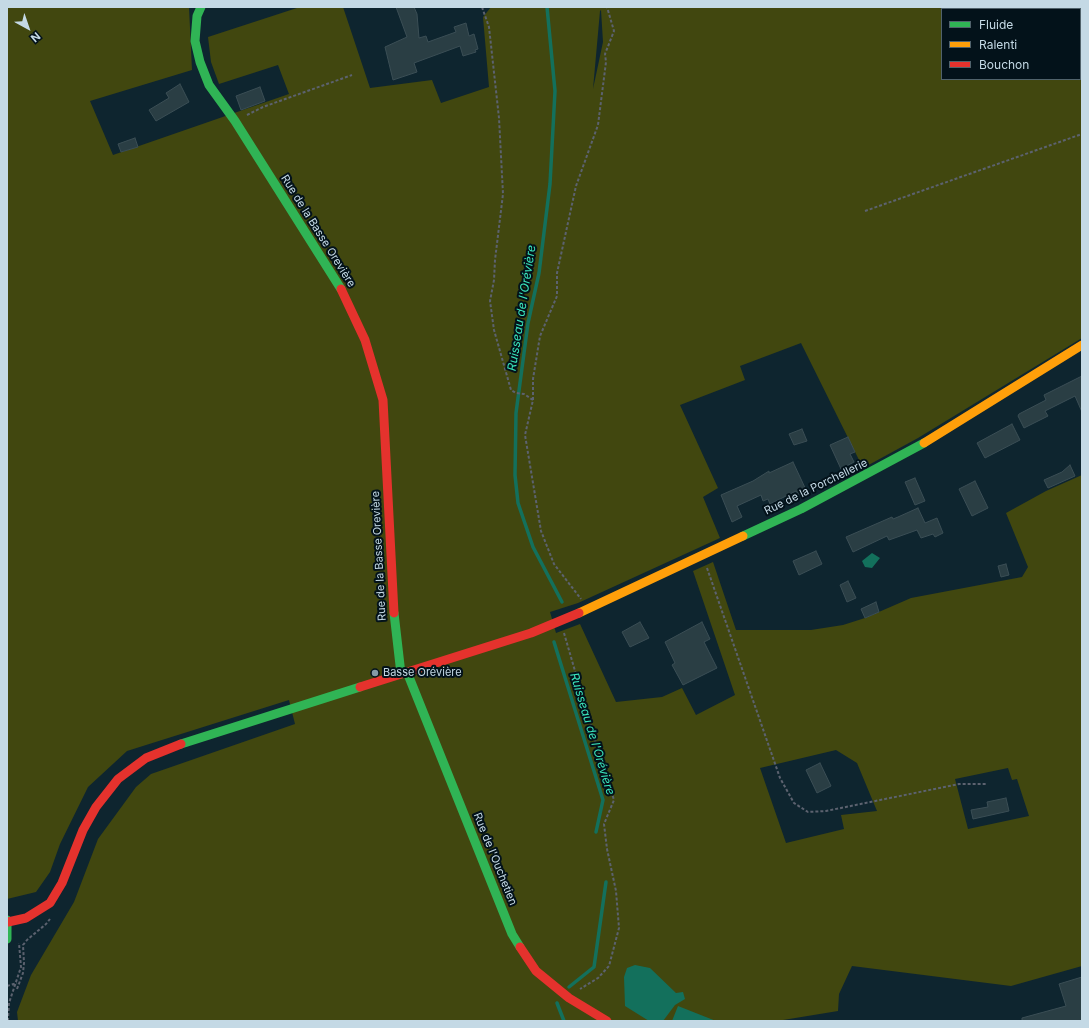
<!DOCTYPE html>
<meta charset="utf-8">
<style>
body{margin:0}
#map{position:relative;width:1089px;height:1028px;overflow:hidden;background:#0e252f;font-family:Inter,sans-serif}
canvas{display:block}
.frame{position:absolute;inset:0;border:8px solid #c4d9e5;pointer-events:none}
.legend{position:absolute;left:941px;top:8px;width:140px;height:72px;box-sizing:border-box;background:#03121a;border:1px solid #50626b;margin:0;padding:5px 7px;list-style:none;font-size:12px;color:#c4d9e5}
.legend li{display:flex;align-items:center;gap:8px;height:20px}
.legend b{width:20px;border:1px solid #50626b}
.north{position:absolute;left:8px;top:8px;width:40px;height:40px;-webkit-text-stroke:3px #03121a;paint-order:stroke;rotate:140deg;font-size:11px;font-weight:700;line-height:16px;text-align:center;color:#c4d9e5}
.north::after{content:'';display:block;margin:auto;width:14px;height:18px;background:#c4d9e5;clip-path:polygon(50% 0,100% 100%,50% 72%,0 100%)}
</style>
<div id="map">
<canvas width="1089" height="1028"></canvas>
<div class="frame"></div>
<ul class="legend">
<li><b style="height:5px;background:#30b455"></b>Fluide</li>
<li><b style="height:5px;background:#ff9f0a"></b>Ralenti</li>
<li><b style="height:5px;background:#e5322d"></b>Bouchon</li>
</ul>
<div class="north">N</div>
</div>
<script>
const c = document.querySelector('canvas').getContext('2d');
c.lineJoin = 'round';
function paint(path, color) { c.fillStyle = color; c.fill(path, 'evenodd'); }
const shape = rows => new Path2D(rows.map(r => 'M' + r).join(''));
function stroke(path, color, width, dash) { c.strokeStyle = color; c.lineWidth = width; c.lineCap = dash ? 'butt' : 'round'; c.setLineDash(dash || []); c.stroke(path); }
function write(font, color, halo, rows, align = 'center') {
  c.font = font + ' Inter,sans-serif'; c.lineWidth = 4; c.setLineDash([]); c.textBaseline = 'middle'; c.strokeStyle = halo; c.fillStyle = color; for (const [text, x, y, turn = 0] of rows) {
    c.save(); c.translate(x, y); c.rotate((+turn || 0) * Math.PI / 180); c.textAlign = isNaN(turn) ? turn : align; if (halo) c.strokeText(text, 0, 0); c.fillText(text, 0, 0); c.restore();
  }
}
const green = shape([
 [7,7,189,7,192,70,90,101,113,155,289,94,278,65,219,84,211,62,208,37,300,7,343,7,370,88,432,80,441,103,489,87,483,17,491,7,1071,7,1072,9,942,9,942,79,1080,79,1080,35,1082,41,1082,338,918,438,863,468,801,343,740,366,745,380,680,405,718,488,703,497,720,538,578,603,550,612,556,633,580,624,616,702,662,697,682,688,696,715,735,695,693,571,713,562,736,630,811,630,843,625,865,618,911,598,1022,577,1028,567,1006,513,1046,491,1082,475,1082,966,1011,986,852,966,839,994,838,1011,777,1021,18,1021,17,1012,31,975,74,902,98,839,136,787,151,774,295,724,289,700,127,751,88,787,60,844,50,872,36,892,7,899],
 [601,10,603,42,593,89,600,11],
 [836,750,857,763,877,811,841,815,844,829,786,843,760,768],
 [1008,768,1012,780,1017,779,1029,816,968,829,955,779]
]);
const water = shape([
 [872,553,880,558,872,568,865,567,862,561],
 [635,965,650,968,676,993,683,992,685,999,675,1005,663,1021,649,1021,625,1006,624,977,627,968],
 [678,1006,716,1021,672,1021]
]);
const stream = shape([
 [547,7,555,91,550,184,539,273,528,323,516,413,515,475,518,503,533,547,562,602],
 [554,642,603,800,596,832],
 [569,987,594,967,606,882],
 [557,1003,564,1021]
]);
const building = shape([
 [396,7,414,7,417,14,419,38,426,36,428,42,456,32,454,27,466,23,469,36,474,34,478,49,475,50,476,52,463,56,460,46,414,63,417,72,393,80,385,47,407,37,396,7],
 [180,84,189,102,156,121,149,110,169,98,166,93,180,84],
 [260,87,265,101,241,110,236,96,260,87],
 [135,138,138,147,121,152,118,144,135,138],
 [1082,376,1082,412,1075,396,1045,411,1048,416,1024,428,1018,416,1019,414,1046,400,1044,395,1082,376],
 [1012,424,1020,440,985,458,977,443,1012,424],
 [802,429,807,441,794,445,789,434,802,429],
 [848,437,855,452,850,454,854,462,841,469,830,445,848,437],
 [793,462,807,492,799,495,796,491,770,504,768,499,763,501,761,495,737,506,742,517,732,522,721,495,753,481,769,471,769,473,793,462],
 [1070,465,1075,476,1048,488,1044,480,1062,472,1070,465],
 [915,478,925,501,915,505,905,482,915,478],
 [975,481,988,508,972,516,959,489,975,481],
 [918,508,925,523,937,518,943,533,935,537,933,534,921,538,917,530,889,540,887,536,853,552,846,537,892,517,893,519,898,517,918,508],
 [816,551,822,564,799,575,793,561,816,551],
 [1006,564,1009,575,1001,577,998,566,1006,564],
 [848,581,856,598,847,602,840,585,848,581],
 [876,602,879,612,865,618,861,609,876,602],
 [640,622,649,638,630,647,622,632,640,622],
 [702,622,710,639,704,642,717,668,683,685,672,665,675,663,665,642,702,622],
 [820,763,831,786,817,793,806,770,820,763],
 [1006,798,1009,811,973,819,971,810,988,807,987,802,1006,798],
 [1082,977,1082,1021,1022,1021,1022,1018,1066,1006,1059,984,1082,977]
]);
const path = shape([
 [482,7,489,27,499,118,503,194,495,260,494,280,490,301,494,330,511,390,516,393,524,394,533,400,525,435,541,531,554,564,581,599],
 [247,115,263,107,352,75],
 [865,211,1082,134],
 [533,400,533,379,540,336,557,296,557,273,576,186,598,125,606,62,605,54,614,31,607,7],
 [707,568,780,778,794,803,808,812,826,811,959,784,987,784],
 [564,633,595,740,614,800,604,824,607,849,616,891,619,928,609,966,598,978,580,989],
 [7,986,17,983],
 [17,989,23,973,24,963,23,945,27,940,46,924,50,919],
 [8,1021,9,1003,21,967,19,943]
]);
const fast = shape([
 [201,7,197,16,195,41,200,62,209,85,235,121,341,289],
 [743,536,801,509,924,443],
 [394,613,401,674],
 [407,672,512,934,520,947],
 [181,744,360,687],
 [7,920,7,939]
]);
const slow = shape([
 [924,443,1082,345],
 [579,613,743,536]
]);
const jam = shape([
 [341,289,365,340,383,400,394,613],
 [360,687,531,633,579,613],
 [8,922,26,918,50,903,62,883,83,830,96,807,118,779,146,758,181,744],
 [520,947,536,971,569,998,607,1021]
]);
const markers = [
 [375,673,4,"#849aa5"]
];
const streetNames = [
 ["Rue de la Basse Orevière",318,231,58],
 ["Rue de la Porchellerie",816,487,-26],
 ["Rue de la Basse Orevière",379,556,-93],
 ["Rue de l'Ouchetien",495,859,68]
];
const poiNames = [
 ["Basse Orévière",383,673]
];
const waterNames = [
 ["Ruisseau de l'Orévière",522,308,-81],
 ["Ruisseau de l'Orévière",592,734,73]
];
paint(green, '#41470f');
paint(water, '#13705c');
stroke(stream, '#13705c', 3.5);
paint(building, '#2a3e44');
stroke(building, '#3b4e55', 1);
stroke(path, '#5c626f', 2, [3, 2]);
stroke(fast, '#30b455', 9);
stroke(slow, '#ff9f0a', 9);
stroke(jam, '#e5322d', 9);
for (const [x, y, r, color] of markers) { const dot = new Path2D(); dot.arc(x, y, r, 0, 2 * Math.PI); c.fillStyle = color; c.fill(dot); stroke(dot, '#03121a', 1.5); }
write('11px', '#c4d9e5', '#03121a', streetNames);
write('11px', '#c4d9e5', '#03121a', poiNames, 'left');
write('italic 12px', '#3ae4bb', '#03121a', waterNames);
</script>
